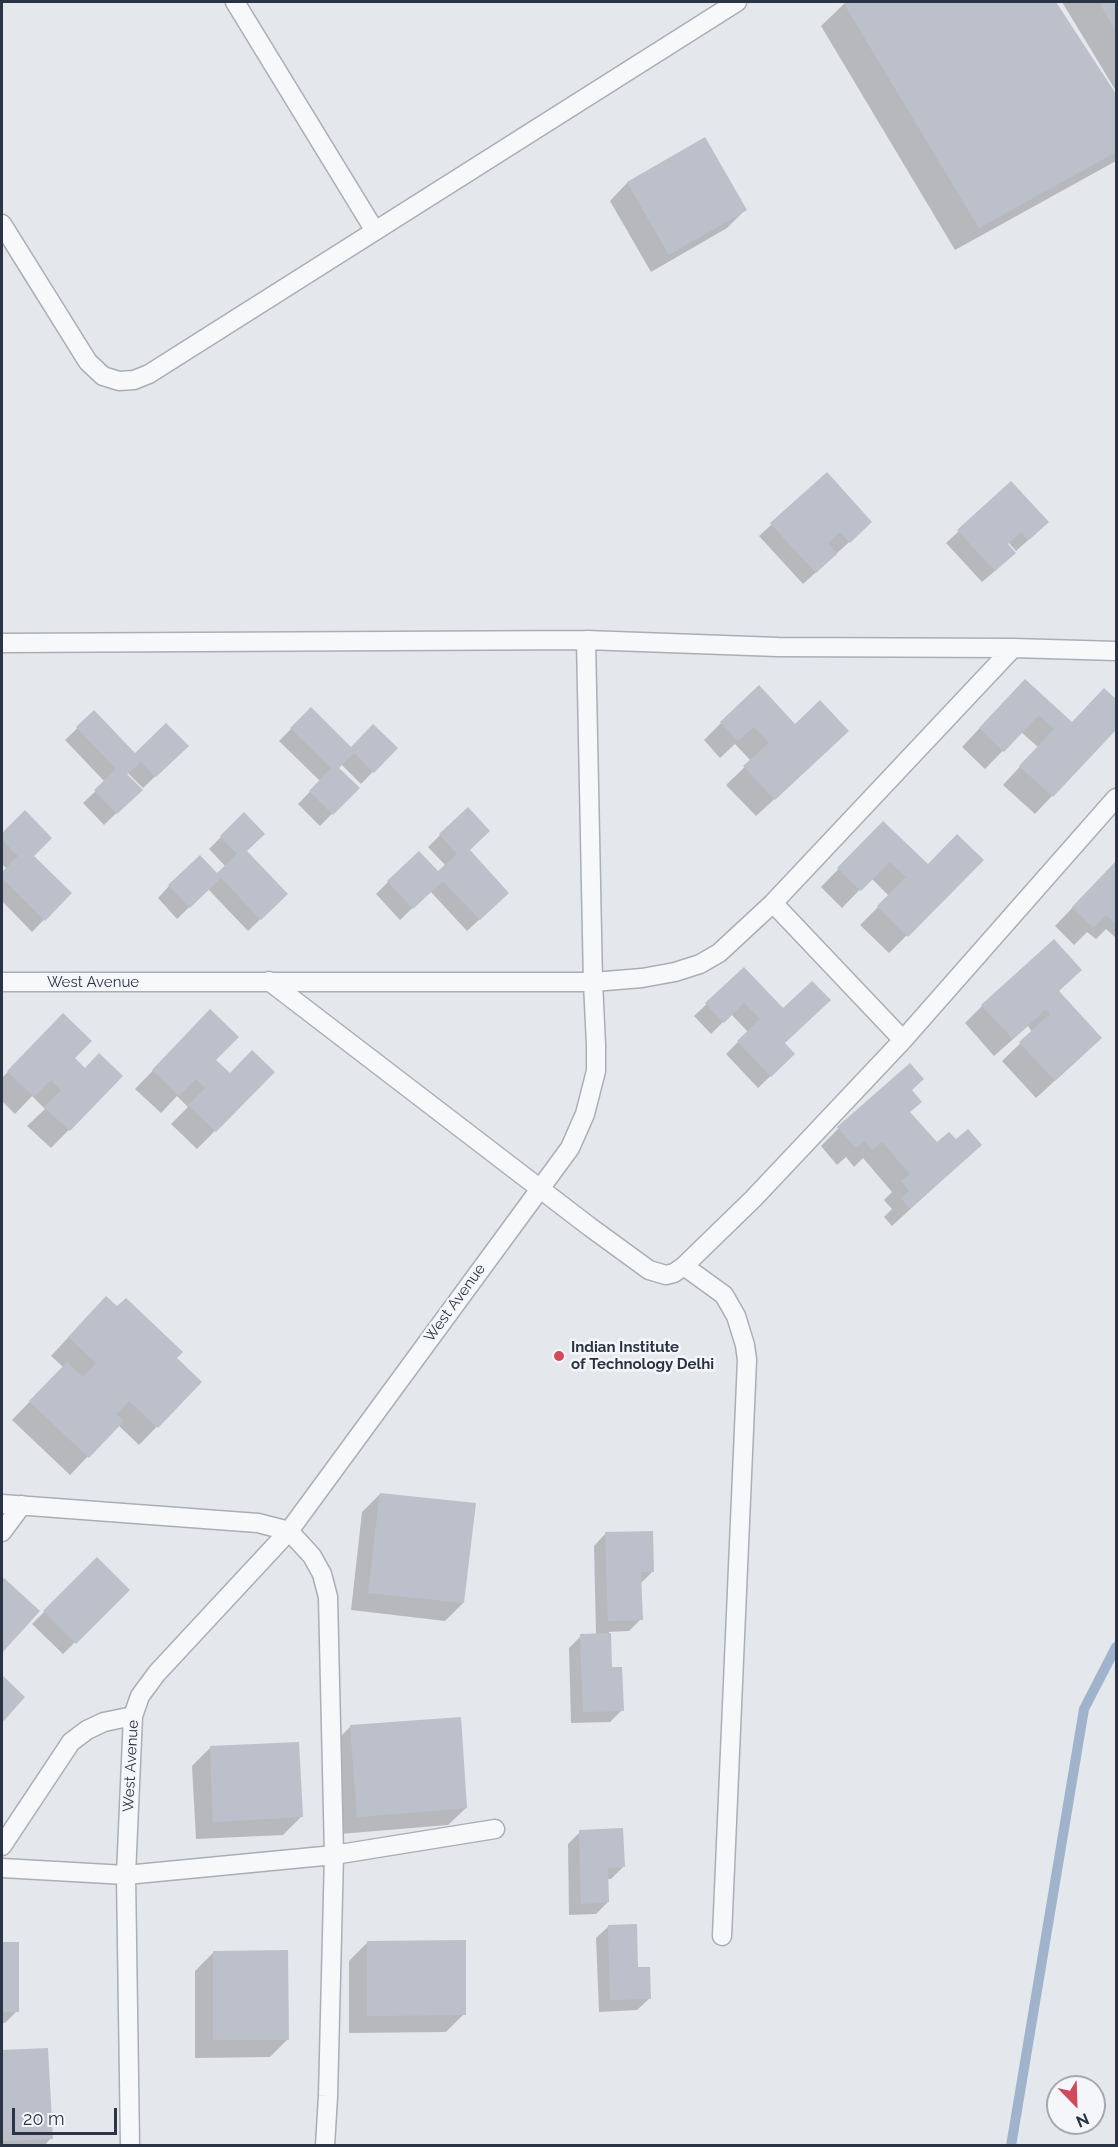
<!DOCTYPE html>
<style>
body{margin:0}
#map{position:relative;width:1118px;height:2147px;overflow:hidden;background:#e4e7ec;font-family:Raleway,sans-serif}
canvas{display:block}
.frame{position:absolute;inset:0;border:3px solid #2b3445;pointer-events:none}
.north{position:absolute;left:1046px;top:2075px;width:60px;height:60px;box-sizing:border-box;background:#f4f6f9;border:2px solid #a4a8b1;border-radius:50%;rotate:157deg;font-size:16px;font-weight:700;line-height:24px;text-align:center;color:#2b3445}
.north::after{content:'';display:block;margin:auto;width:21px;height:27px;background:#d1495b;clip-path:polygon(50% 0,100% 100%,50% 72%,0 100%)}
.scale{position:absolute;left:12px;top:2108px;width:105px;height:27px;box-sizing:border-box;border:3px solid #2b3445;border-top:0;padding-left:8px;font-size:18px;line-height:21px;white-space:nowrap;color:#2b3445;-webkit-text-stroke:4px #f4f6f9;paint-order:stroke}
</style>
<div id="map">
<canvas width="1118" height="2147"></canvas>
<div class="frame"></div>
<div class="north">N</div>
<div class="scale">20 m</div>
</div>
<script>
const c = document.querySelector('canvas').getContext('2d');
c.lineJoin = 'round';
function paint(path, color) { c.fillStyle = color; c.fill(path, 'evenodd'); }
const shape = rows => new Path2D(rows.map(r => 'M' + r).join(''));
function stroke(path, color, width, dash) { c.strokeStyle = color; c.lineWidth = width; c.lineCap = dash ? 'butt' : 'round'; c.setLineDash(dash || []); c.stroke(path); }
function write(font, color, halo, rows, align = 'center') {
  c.font = font + ' Raleway,sans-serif'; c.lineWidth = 5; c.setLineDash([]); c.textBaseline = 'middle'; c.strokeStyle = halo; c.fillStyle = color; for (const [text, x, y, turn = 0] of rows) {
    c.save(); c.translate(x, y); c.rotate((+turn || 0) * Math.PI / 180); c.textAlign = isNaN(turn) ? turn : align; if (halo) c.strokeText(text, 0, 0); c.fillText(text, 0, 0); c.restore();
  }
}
const shadow = shape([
 [846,2,1054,2,1116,97,1116,161,955,250,821,26],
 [1062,2,1116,2,1116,91],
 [704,139,745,210,727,228,651,272,610,201,627,183],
 [827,474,858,534,803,584,759,536],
 [1011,483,1035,534,1016,551,1008,542,1002,565,982,582,946,543],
 [1104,690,1116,702,1116,728,1035,814,1003,785,1038,747,1021,732,985,769,962,747,1007,699,1071,724],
 [311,709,351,749,396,748,361,784,341,764,337,768,357,788,320,826,298,804,320,781,279,741],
 [94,712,135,755,187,746,143,788,128,773,126,775,140,790,104,825,83,803,105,782,65,740],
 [721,723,795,726,829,749,756,816,726,785,751,761,735,744,720,758,704,740],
 [25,812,32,856,70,893,32,932,2,901,2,875,7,869,2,864,2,835],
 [244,814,245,852,286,894,248,931,208,889,177,919,158,898,169,886,217,875,226,867,209,849],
 [883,823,928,866,982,860,889,953,860,925,889,896,871,878,842,908,821,887],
 [440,835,468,850,495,905,467,931,430,891,400,920,376,894,388,882,438,874,446,866,428,847],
 [1116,862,1116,938,1106,929,1096,939,1087,932,1074,945,1055,926],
 [744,969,783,1044,781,1066,758,1088,726,1054,748,1032,731,1014,711,1034,694,1016],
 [1058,992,1082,1056,1036,1098,1002,1061,1032,1032,1028,1026,994,1056,965,1023,982,1006],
 [193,1029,214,1060,230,1075,273,1072,197,1149,171,1124,188,1107,177,1096,161,1113,135,1089],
 [45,1033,85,1070,121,1077,51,1148,27,1126,45,1109,32,1096,15,1114,2,1101,2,1078],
 [910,1091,909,1113,937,1144,956,1142,980,1145,892,1226,884,1217,892,1209,884,1200,892,1192,863,1158,854,1167,846,1157,837,1165,821,1146,839,1128],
 [88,1316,175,1358,200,1382,139,1445,118,1425,70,1475,12,1420,63,1367,51,1356],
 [380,1494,463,1603,445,1621,351,1610,362,1512],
 [606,1533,653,1571,640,1584,641,1619,629,1631,609,1632,610,1669,622,1710,610,1722,571,1723,569,1648,581,1636,596,1635,594,1546],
 [97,1559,128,1590,63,1654,32,1624],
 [4,1580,38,1611,2,1651,2,1583],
 [2,1677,23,1697,2,1721],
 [351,1726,466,1808,448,1825,340,1834,333,1744],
 [210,1748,301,1817,283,1835,196,1839,192,1766],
 [580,1832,623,1867,611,1879,607,1879,608,1902,596,1914,569,1915,568,1844],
 [609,1926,636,1968,650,1998,637,2010,599,2012,596,1938],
 [367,1943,464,2014,446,2032,349,2033,349,1961],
 [2,1944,18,1944,17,2011,5,2023,2,2023],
 [213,1953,288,2039,270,2057,195,2058,195,1971],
 [46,2049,51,2138,44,2146,2,2146,2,2052]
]);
const stream = shape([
 [1011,2146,1084,1709,1116,1647]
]);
const building = shape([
 [843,2,1056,2,1116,94,1116,152,979,228],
 [1099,2,1116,2,1116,31],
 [705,137,747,210,669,255,627,182],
 [827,472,872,522,850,543,840,532,828,543,837,554,816,573,770,523],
 [1011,481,1049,522,1029,540,1021,532,1008,544,1016,553,995,571,957,530],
 [1025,679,1072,722,1104,688,1116,699,1116,730,1053,797,1019,766,1054,729,1039,715,1004,752,979,728],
 [759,685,795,724,820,700,849,731,775,800,743,766,769,743,754,727,738,741,720,722],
 [311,707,351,747,373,724,398,748,374,773,354,753,339,768,360,788,333,815,309,791,331,768,290,728],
 [94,710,135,753,166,723,189,746,156,777,141,762,127,774,143,790,117,814,94,790,116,769,76,727],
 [468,807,490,831,470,850,509,893,480,920,443,881,413,909,387,881,419,851,438,871,457,854,439,834],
 [25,810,52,838,34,856,72,893,45,921,5,881,2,884,2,872,18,856,2,840,2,833],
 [244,812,265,834,247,851,288,894,261,920,221,878,190,908,168,885,200,855,217,873,237,854,220,836],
 [883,821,928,864,957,834,984,860,908,937,877,906,906,877,890,862,861,891,837,868],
 [1116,861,1116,921,1115,923,1106,915,1093,928,1072,907],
 [1054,939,1082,970,1059,991,1102,1038,1055,1081,1019,1042,1050,1014,1046,1009,1013,1039,981,1005],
 [744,967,783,1008,812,981,831,1000,785,1043,795,1054,771,1077,737,1041,760,1019,744,1003,724,1023,705,1003],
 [210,1009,239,1037,216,1060,230,1073,252,1050,275,1072,216,1132,188,1105,205,1088,196,1079,179,1096,152,1070],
 [63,1013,92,1041,75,1058,85,1068,99,1053,123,1076,70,1131,44,1107,61,1090,51,1080,34,1097,7,1071],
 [910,1063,924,1079,912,1090,922,1102,910,1112,937,1142,949,1132,956,1139,968,1129,982,1145,910,1209,901,1198,909,1191,901,1181,910,1174,882,1142,872,1150,865,1141,856,1148,837,1127],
 [106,1296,117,1306,126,1298,183,1352,177,1358,202,1382,158,1428,129,1401,116,1414,124,1421,89,1458,29,1401,67,1362,83,1377,96,1363,68,1337],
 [380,1493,476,1503,464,1603,368,1593],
 [653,1531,654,1572,641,1572,643,1620,608,1621,605,1532],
 [97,1557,130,1590,76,1644,43,1611],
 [4,1578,40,1611,2,1653,2,1581],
 [611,1633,612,1667,622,1667,624,1711,583,1712,580,1634],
 [2,1675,25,1697,2,1723],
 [461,1717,467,1808,357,1817,350,1725],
 [299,1742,303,1817,213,1822,210,1746],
 [623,1828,625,1867,608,1868,609,1902,581,1904,579,1830],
 [637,1924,638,1967,650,1967,651,1999,610,2000,608,1925],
 [466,1940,466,2015,367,2016,367,1941],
 [2,1942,19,1942,19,2012,2,2012],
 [288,1950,289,2040,213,2040,213,1951],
 [48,2048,53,2139,2,2141,2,2050]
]);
const service = shape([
 [235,2,375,231],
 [2,224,88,362,103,376,119,381,134,380,149,374,737,2],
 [2,643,586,640,778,647,1013,648,1116,651],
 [773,903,903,1040],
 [269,981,590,1227,649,1270,666,1275,674,1273,684,1266,753,1199,903,1040,1116,798],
 [2,982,593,982,642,978,675,972,700,964,719,953,773,903,1013,648],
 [684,1266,724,1295,736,1316,745,1345,747,1360,722,1936],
 [2,1504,258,1523,289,1531,312,1556,322,1574,328,1597,334,1855,328,2096,325,2146],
 [2,1532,22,1505],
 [2,1846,71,1742,87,1730,104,1722,133,1716],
 [2,1868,126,1875,334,1855,495,1829],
 [130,2146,126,1875,133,1716,140,1696,157,1673,289,1531,570,1148,585,1114,596,1071,596,1045,593,982,586,640]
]);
const markers = [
 [559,1356,6,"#d1495b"]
];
const streetNames = [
 ["West Avenue",93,982],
 ["West Avenue",455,1303,-54],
 ["West Avenue",131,1766,-87]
];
const poiNames = [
 ["Indian Institute",571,1347],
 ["of Technology Delhi",571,1364]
];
paint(shadow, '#0003');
stroke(stream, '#9fb4cc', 10);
paint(building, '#bbc0ca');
stroke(service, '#a9aeb7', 21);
stroke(service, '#f7f8fa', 18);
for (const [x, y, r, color] of markers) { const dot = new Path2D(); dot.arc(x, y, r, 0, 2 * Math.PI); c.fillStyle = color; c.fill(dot); stroke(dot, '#f4f6f9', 2); }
write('15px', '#2b3445', '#f4f6f9', streetNames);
write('bold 15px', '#2b3445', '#f4f6f9', poiNames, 'left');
</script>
